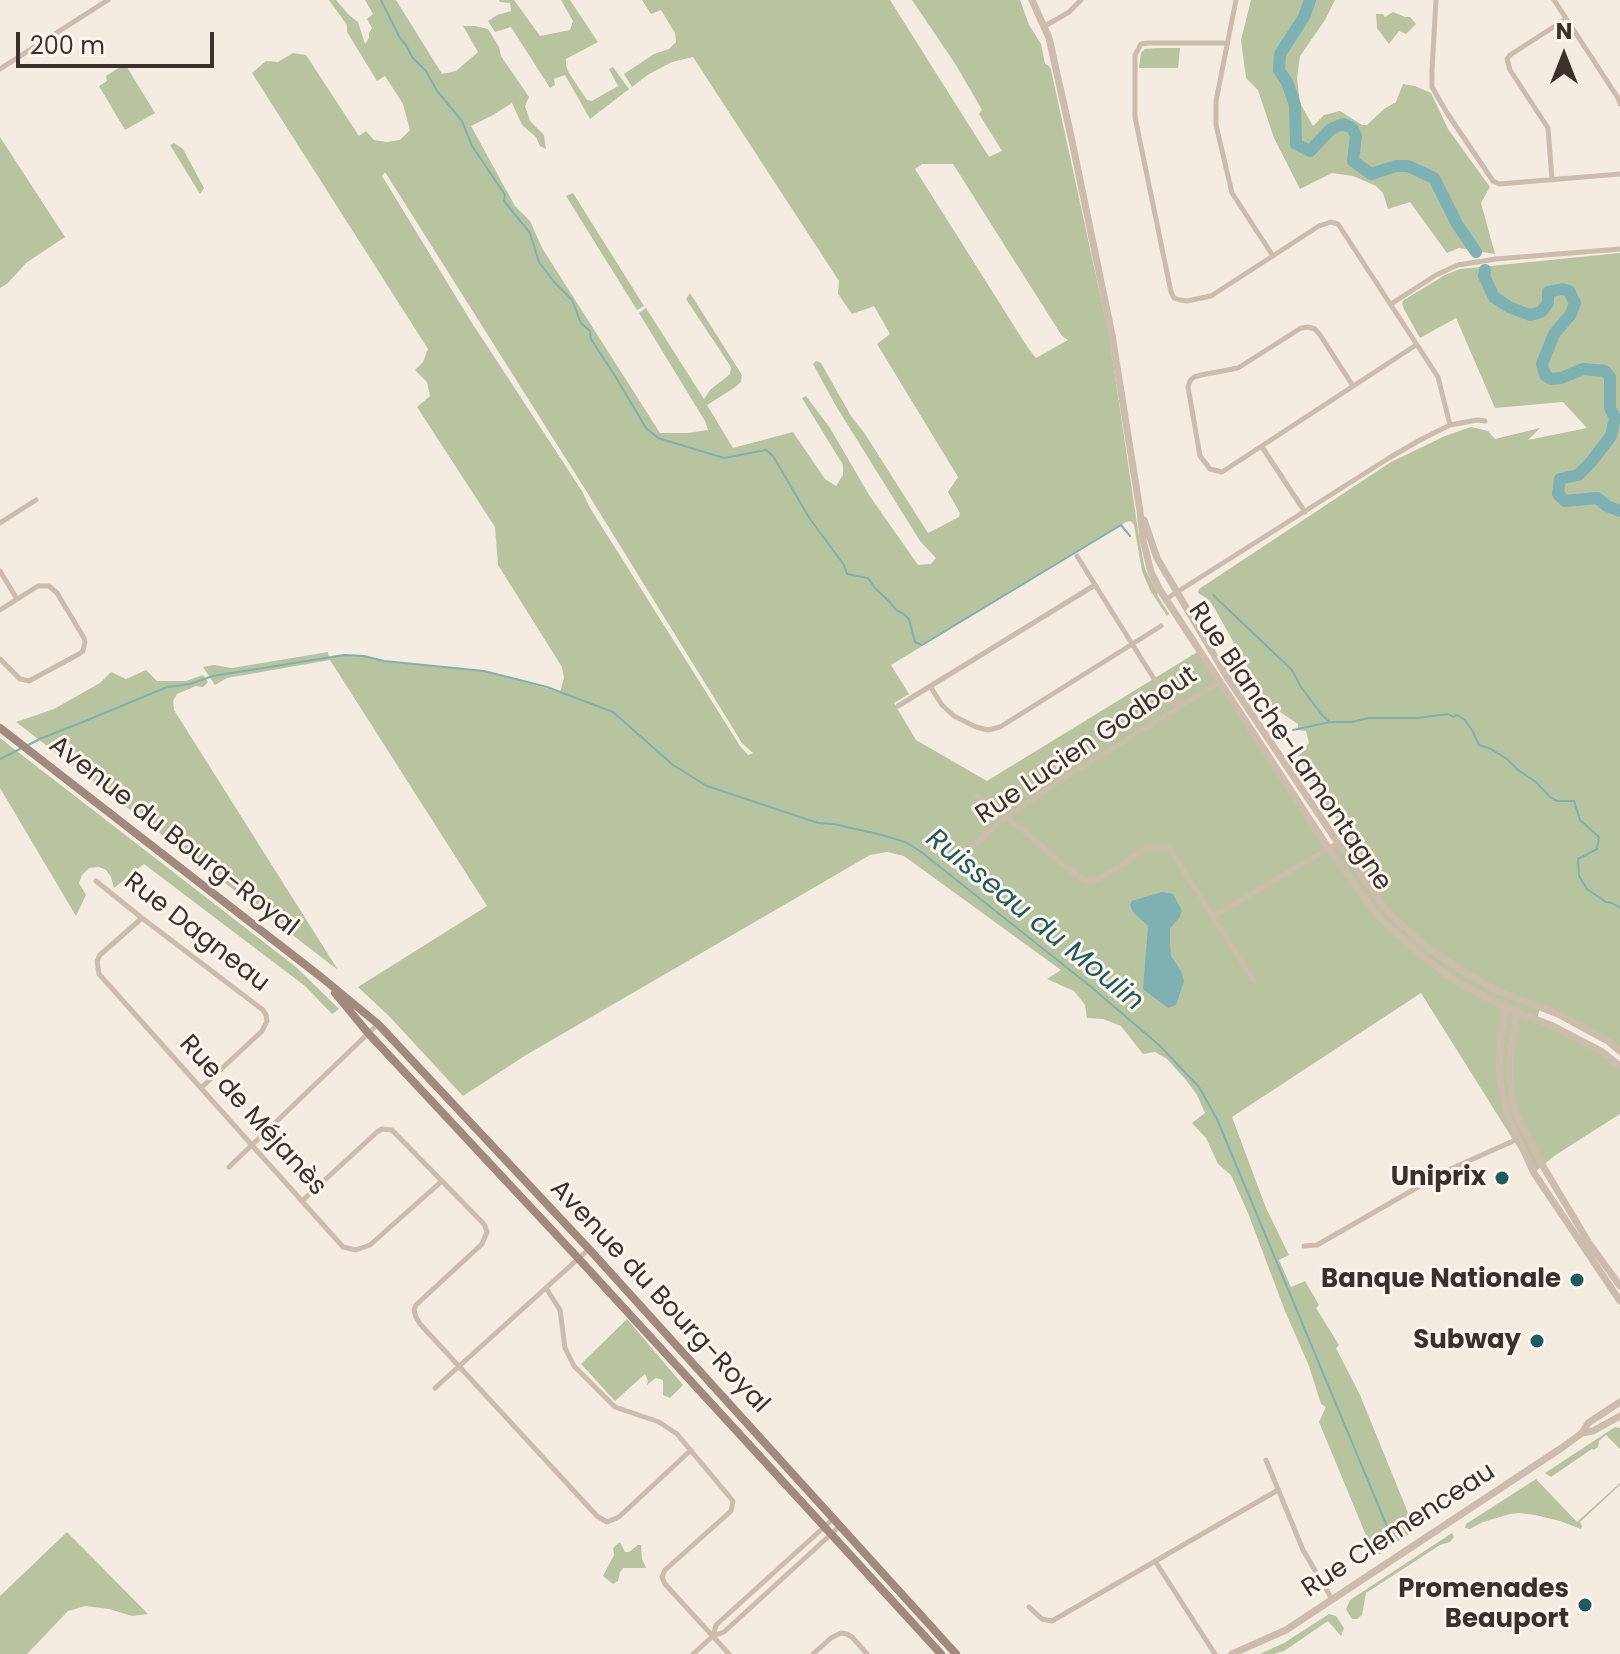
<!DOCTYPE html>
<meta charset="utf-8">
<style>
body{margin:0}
#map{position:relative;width:1620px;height:1654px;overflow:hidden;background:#f4ebe1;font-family:Poppins,sans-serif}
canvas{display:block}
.north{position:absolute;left:1524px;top:16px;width:80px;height:80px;-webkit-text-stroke:6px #fbf5ee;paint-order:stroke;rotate:0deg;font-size:22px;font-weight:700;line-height:32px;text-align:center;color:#3b302b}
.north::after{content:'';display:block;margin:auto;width:28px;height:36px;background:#3b302b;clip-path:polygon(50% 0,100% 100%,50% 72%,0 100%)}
.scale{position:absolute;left:16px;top:32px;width:198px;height:36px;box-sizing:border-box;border:4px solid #3b302b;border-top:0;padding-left:10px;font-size:24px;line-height:28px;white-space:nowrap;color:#3b302b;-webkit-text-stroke:6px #fbf5ee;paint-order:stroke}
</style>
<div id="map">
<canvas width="1620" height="1654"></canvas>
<div class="north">N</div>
<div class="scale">200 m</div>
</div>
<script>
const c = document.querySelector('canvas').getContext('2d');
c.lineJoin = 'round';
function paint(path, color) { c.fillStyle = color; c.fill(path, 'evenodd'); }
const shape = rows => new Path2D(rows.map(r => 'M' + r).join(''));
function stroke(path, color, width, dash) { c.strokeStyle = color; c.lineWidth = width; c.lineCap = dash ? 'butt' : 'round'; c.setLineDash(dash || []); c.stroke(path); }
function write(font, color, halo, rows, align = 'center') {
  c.font = font + ' Poppins,sans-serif'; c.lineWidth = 6; c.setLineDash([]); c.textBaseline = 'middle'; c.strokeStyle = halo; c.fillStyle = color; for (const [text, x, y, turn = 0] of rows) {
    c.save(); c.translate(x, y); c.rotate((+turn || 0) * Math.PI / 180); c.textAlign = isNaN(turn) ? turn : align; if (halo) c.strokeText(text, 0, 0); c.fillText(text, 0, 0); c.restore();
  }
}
const green = shape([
 [329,0,336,0,349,15,358,22,365,44,369,38,369,33,372,28,367,19,373,14,365,0,396,0,442,74,456,71,478,52,463,26,475,26,488,29,499,47,501,56,529,97,525,106,530,121,544,135,546,149,540,146,536,137,522,125,512,103,493,115,471,126,515,206,530,221,542,248,660,433,687,433,708,430,705,421,639,313,646,308,704,399,710,390,730,374,731,367,686,299,690,293,742,375,741,382,734,388,707,405,733,448,793,432,825,479,836,486,843,475,843,465,802,398,806,396,830,428,869,495,918,565,931,564,936,558,920,541,836,406,813,364,816,361,821,363,851,416,865,434,928,533,959,517,960,513,948,492,958,477,877,344,890,334,874,306,852,314,838,294,839,281,693,57,672,62,649,74,632,87,624,74,654,54,669,49,676,42,675,33,661,10,651,14,642,0,890,0,989,157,1002,151,979,114,982,110,956,65,912,0,1020,0,1029,25,1041,44,1045,64,1048,65,1051,70,1109,335,1140,544,1145,569,1158,593,1157,595,1169,614,1167,616,1150,590,1142,571,1134,525,1131,521,1126,522,891,665,909,694,894,703,916,740,987,781,1199,651,1329,849,1351,838,1327,806,1298,756,1309,743,1306,731,1298,730,1298,724,1268,704,1215,609,1209,600,1198,593,1199,589,1391,462,1445,436,1471,427,1488,431,1495,439,1540,428,1528,440,1587,428,1563,402,1495,408,1456,318,1420,338,1404,309,1402,303,1404,300,1445,275,1460,269,1620,253,1620,1051,1540,1008,1537,1019,1553,1026,1620,1066,1620,1114,1554,1156,1534,1173,1421,993,1232,1117,1266,1208,1289,1255,1279,1260,1291,1287,1305,1281,1319,1305,1316,1308,1339,1345,1336,1348,1360,1395,1415,1530,1375,1557,1319,1422,1326,1407,1321,1404,1309,1366,1285,1311,1248,1213,1231,1175,1218,1164,1206,1138,1192,1123,1205,1113,1197,1095,1186,1080,1167,1059,1155,1052,1143,1054,1121,1026,1103,1019,1087,1018,1085,1005,1074,991,1047,979,1061,970,904,856,887,852,870,855,526,1055,463,1096,389,1016,358,987,487,906,330,660,227,678,215,685,203,667,214,665,232,668,328,652,329,658,344,655,364,656,384,661,484,671,560,692,564,678,562,667,498,565,495,527,417,407,430,396,427,382,415,370,423,362,428,349,252,73,266,61,278,62,293,53,306,55,359,136,366,131,374,140,387,142,400,140,410,130,403,104,385,76,377,81,347,32,347,25],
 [922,164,953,164,1062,336,1068,340,1036,358,1028,348,915,169],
 [385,172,585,489,742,743,753,753,748,755,740,746,590,508,582,491,472,323,382,176],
 [499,0,514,0,540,36,570,30,573,21,561,0,570,0,598,42,566,59,566,66,569,73,587,100,592,101,618,86,609,69,613,67,629,89,590,119,565,75,554,79,555,85,550,88,511,27,495,32,488,21,497,15,511,11,510,3,500,2],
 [1251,0,1335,0,1325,20,1300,56,1297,78,1300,103,1313,126,1324,115,1340,111,1362,125,1367,125,1384,109,1396,102,1403,84,1415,86,1431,93,1448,129,1490,187,1481,203,1495,254,1459,248,1447,253,1410,202,1388,209,1383,193,1376,186,1353,176,1332,173,1300,189,1274,138,1258,90,1246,78,1241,40],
 [1393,12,1405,17,1410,17,1416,24,1406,34,1399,31,1389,44,1377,28,1376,14,1383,14,1385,17],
 [1157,48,1180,48,1178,68,1139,68,1141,53,1145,49],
 [125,64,155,113,125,130,99,86,107,81,106,76],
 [0,137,65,237,26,263,8,283,0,288],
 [174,143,183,149,204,188,200,194,170,145],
 [573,193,644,306,637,310,566,196],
 [146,670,157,681,186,681,203,675,208,682,203,687,196,686,177,694,173,701,174,710,338,970,16,722,54,709,100,683,111,672,126,679],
 [0,738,296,967,339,1009,332,1014,305,986,144,864,114,888,111,877,106,870,99,867,89,868,82,875,79,883,86,895,76,916,0,788],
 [627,1319,683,1385,670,1398,663,1395,663,1380,656,1378,647,1385,648,1381,645,1374,615,1401,581,1364],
 [1615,1427,1620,1428,1620,1449,1606,1435,1599,1441,1598,1447,1594,1450,1592,1449,1551,1477,1545,1473],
 [1536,1479,1577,1522,1620,1483,1620,1485,1580,1522,1582,1526,1581,1529,1560,1521,1535,1515,1519,1513,1510,1514,1483,1522,1470,1529,1465,1528,1466,1524],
 [67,1532,148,1614,132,1616,109,1609,85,1606,68,1611,27,1654,0,1654,0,1596],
 [1452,1533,1454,1537,1450,1542,1440,1545,1366,1593,1362,1615,1357,1619,1352,1619,1346,1609,1350,1600],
 [620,1542,625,1552,629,1552,638,1545,641,1545,642,1559,646,1568,623,1568,620,1572,618,1581,613,1584,603,1576,614,1555,613,1548],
 [1329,1614,1336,1616,1344,1628,1341,1636,1328,1621,1284,1651,1274,1654,1260,1654,1284,1643]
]);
const water = shape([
 [1162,892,1173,894,1182,911,1179,918,1170,928,1170,943,1171,956,1181,971,1184,981,1176,1005,1168,1008,1143,989,1148,926,1133,912,1130,905,1132,901]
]);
const stream = shape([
 [381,0,400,38,406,45,412,57,426,71,437,91,462,121,472,146,505,195,504,201,530,233,539,262,554,282,572,300,581,323,590,331,591,339,615,376,646,428,658,438,724,458,766,450,773,456,810,519,844,565,847,574,868,578,875,588,891,603,896,610,904,614,909,619,915,642,922,645,1121,525,1130,536],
 [1213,595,1292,670,1301,687,1322,715,1330,722],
 [1293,730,1330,722,1352,722,1369,718,1417,718,1448,714,1453,717,1457,715,1465,720,1472,730,1479,745,1491,749,1507,759,1518,770,1536,782,1550,797,1557,801,1574,801,1580,820,1599,837,1597,849,1578,859,1579,876,1587,889,1606,902,1612,903,1620,908],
 [26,746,42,738,78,724,167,687,190,684,213,676,344,655,364,656,384,661,484,671,547,687,613,712,673,765,707,786,818,823,834,824,882,835,905,842,920,851,1090,986,1159,1045,1199,1087,1217,1119,1394,1543],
 [0,759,20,749]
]);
const river = shape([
 [1310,0,1304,17,1280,54,1279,70,1287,82,1295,105,1296,144,1310,151,1331,129,1343,124,1352,128,1356,136,1353,161,1371,174,1396,166,1408,166,1434,178,1457,224,1476,252],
 [1485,270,1484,276,1494,297,1509,307,1530,315,1541,312,1548,303,1548,292,1562,289,1569,291,1575,303,1571,314,1554,334,1542,364,1545,375,1551,379,1561,378,1583,369,1605,371,1610,377,1610,408,1615,418,1611,436,1591,462,1578,475,1560,479,1558,494,1565,501,1597,498,1607,506,1620,511]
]);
const minor = shape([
 [1236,0,1216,101,1216,125,1232,193,1273,256],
 [1436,0,1432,70,1432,87,1447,113,1493,181,1499,184,1620,174],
 [1554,0,1618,98,1620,104],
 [1045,26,1069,12,1081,0],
 [1227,43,1149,43,1141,44,1135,55,1135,117,1171,292,1174,298,1180,300,1187,301,1211,296,1319,226,1331,222,1338,224,1438,377,1450,425],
 [0,69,108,0],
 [1552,180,1548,128,1510,70,1507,59,1510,55,1566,19],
 [1391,304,1436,275,1458,265,1496,259,1620,249],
 [1353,386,1320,335,1315,329,1308,327,1301,328,1238,368,1201,375,1194,377,1190,381,1188,387,1200,456,1210,469,1222,472,1416,345],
 [1262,447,1305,512],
 [0,523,36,500],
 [1077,556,1166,698,1172,703,1180,703],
 [0,571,17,599],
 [1166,599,1389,458,1420,440,1450,425,1477,420,1485,421],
 [0,610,38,586,49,586,57,593,84,638,85,642,83,651,79,654,29,681,20,679,0,659],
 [930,686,942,705,954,716,976,727,988,730,1000,727,1161,626],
 [898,706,1095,585],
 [977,796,1007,817,1077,876,1086,881,1098,879,1114,870,1146,848,1169,848,1254,981],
 [969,849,1007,817,1049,788,1221,681],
 [96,881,142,918,263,1010,266,1015,267,1021,262,1031,201,1088],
 [1214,916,1338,843],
 [142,918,100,955,97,961,99,974,343,1247,356,1250,370,1245,442,1181],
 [229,1167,378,1024],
 [302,1201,377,1132,382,1129,392,1130,482,1222,485,1226,487,1232,482,1244,416,1305,414,1310,416,1317,420,1324,597,1516,607,1522,619,1517,691,1450],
 [1304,1246,1317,1245,1446,1171,1520,1138],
 [546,1288,560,1310,565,1348,574,1366,615,1407,659,1422,677,1434,733,1501,731,1511,665,1570,662,1577,665,1584,729,1654],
 [435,1388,589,1249],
 [1266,1460,1303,1550,1332,1599],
 [1155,1561,1215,1654],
 [1029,1607,1042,1619,1052,1621,1278,1490],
 [713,1636,716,1625,833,1519],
 [693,1654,713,1636,724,1632,840,1526],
 [813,1654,831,1638,841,1633,847,1634,852,1637,867,1654]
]);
const tertiary = shape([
 [1032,0,1049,38,1072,141,1112,335,1140,511,1143,540,1151,572,1160,590,1329,849,1378,916,1421,955,1454,980,1504,1007,1553,1026,1601,1051,1620,1066],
 [1144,520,1157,558,1227,677,1338,843,1387,911,1426,947,1461,970,1495,990,1558,1014,1608,1041,1620,1051],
 [1505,1004,1499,1060,1500,1080,1508,1116,1534,1173,1620,1301],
 [1517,1010,1510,1061,1510,1082,1516,1114,1544,1168,1589,1243,1620,1286],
 [1582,1433,1593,1431,1620,1416],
 [1232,1654,1286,1630,1563,1447,1582,1433,1588,1423,1620,1402]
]);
const secondary = shape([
 [0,728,321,977,378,1024,589,1249,956,1654],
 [335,993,368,1033,578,1258,941,1654]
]);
const markers = [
 [1502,1178,8,"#1f5a5e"],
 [1577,1280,8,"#1f5a5e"],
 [1537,1341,8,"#1f5a5e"],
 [1585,1605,8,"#1f5a5e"]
];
const streetNames = [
 ["Rue Lucien Godbout",1087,746,-34],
 ["Rue Blanche-Lamontagne",1289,747,56],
 ["Avenue du Bourg-Royal",173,837,38],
 ["Rue Dagneau",196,933,38],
 ["Rue de Méjanès",252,1116,48],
 ["Avenue du Bourg-Royal",659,1297,47],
 ["Rue Clemenceau",1399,1531,-33]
];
const poiNames = [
 ["Uniprix",1486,1178],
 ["Banque Nationale",1561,1280],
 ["Subway",1521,1341],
 ["Promenades",1569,1590],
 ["Beauport",1569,1620]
];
const waterNames = [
 ["Ruisseau du Moulin",1034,921,39]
];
paint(green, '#b8c4a0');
paint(water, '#7fb0b2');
stroke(stream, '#7fb0b2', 2);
stroke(river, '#7fb0b2', 12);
stroke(minor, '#cdbbac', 5);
stroke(tertiary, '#cdbbac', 7);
stroke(secondary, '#a18a7d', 8);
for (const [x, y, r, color] of markers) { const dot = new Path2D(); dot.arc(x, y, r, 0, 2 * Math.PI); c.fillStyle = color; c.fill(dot); stroke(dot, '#fbf5ee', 3); }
write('26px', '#3b302b', '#fbf5ee', streetNames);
write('bold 26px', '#3b302b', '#fbf5ee', poiNames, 'right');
write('italic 28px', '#1f5a5e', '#fbf5ee', waterNames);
</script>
